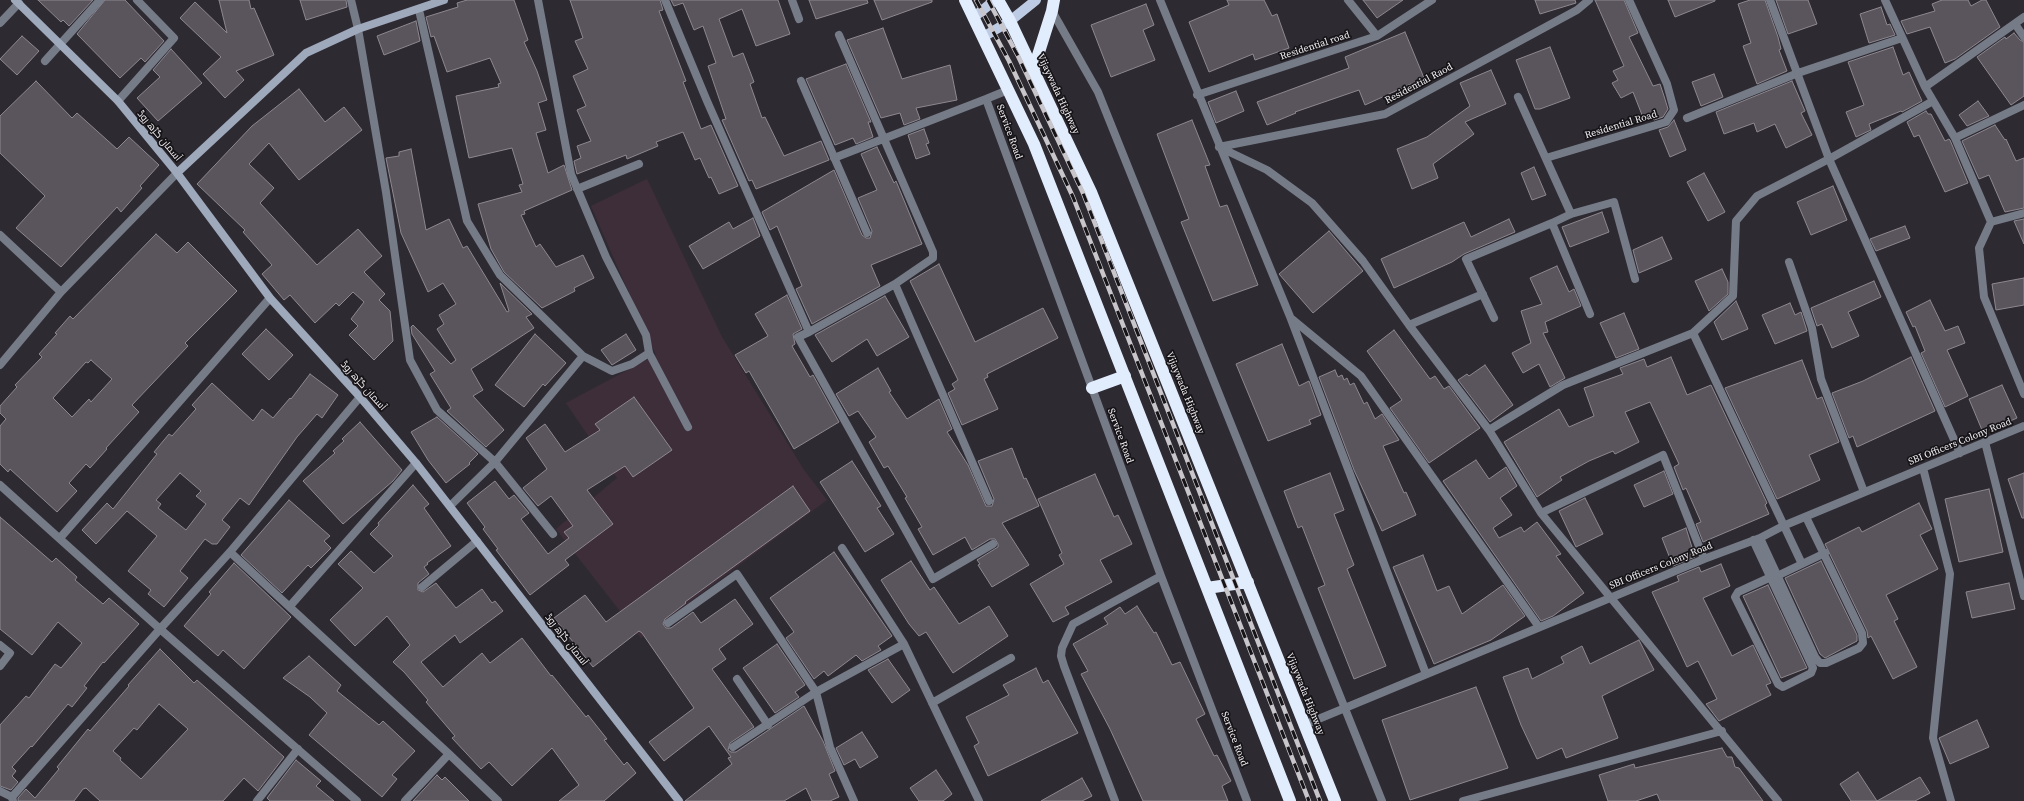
<!DOCTYPE html>
<meta charset="utf-8">
<style>
body{margin:0}
canvas{display:block;background:#2e2a32}
</style>
<canvas width="2024" height="801"></canvas>
<script>
const c = document.querySelector('canvas').getContext('2d');
c.lineJoin = 'round';
function paint(path, color) { c.fillStyle = color; c.fill(path, 'evenodd'); }
const shape = rows => new Path2D(rows.map(r => 'M' + r).join(''));
function stroke(path, color, width, dash) { c.strokeStyle = color; c.lineWidth = width; c.lineCap = dash ? 'butt' : 'round'; c.setLineDash(dash || []); c.stroke(path); }
function write(font, color, halo, rows, align = 'center') {
  c.font = font + ' "Source Serif 4",Cairo,serif'; c.lineWidth = 3.5; c.setLineDash([]); c.textBaseline = 'middle'; c.strokeStyle = halo; c.fillStyle = color; for (const [text, x, y, turn = 0] of rows) {
    c.save(); c.translate(x, y); c.rotate((+turn || 0) * Math.PI / 180); c.textAlign = isNaN(turn) ? turn : align; if (halo) c.strokeText(text, 0, 0); c.fillText(text, 0, 0); c.restore();
  }
}
const education = shape([
 [647,179,722,337,804,470,827,500,641,638,556,529,617,478,566,403,656,355,591,206]
]);
const building = shape([
 [38,0,93,0,69,26,63,20,61,22,38,0],
 [105,0,125,0,164,41,145,62,141,58,120,78,77,34,105,0],
 [219,0,249,0,251,9,254,8,274,55,236,71,244,80,225,98,203,74,221,57,180,18,195,2,227,33,219,0],
 [300,0,346,0,347,7,306,20,300,0],
 [467,0,514,0,528,40,524,42,537,71,547,100,538,103,546,130,536,133,548,173,564,165,572,190,524,211,525,214,521,215,536,247,540,244,556,267,583,255,594,278,574,288,575,291,542,308,504,272,491,249,478,204,522,192,519,185,523,184,512,148,469,158,456,96,499,87,498,84,501,83,490,58,447,72,434,36,431,37,426,17,458,7,457,3,467,0],
 [570,0,660,0,663,10,659,11,686,81,683,82,701,129,711,125,738,186,719,194,711,177,709,178,700,158,695,160,683,132,656,142,658,146,627,159,626,155,577,174,574,161,581,158,577,146,591,141,577,110,586,106,573,76,588,69,575,41,583,38,570,0],
 [671,0,778,0,790,34,756,46,742,9,719,19,733,57,743,53,754,82,750,84,762,118,765,117,784,156,821,141,829,160,756,189,752,180,749,181,722,120,726,119,708,66,716,63,703,26,694,30,683,3,674,6,671,0],
 [809,0,867,0,868,3,816,19,809,0],
 [874,0,932,0,932,2,882,20,874,0],
 [1227,0,1264,0,1272,16,1277,14,1289,48,1255,60,1253,54,1209,72,1189,22,1229,5,1227,0],
 [1363,0,1403,0,1377,18,1363,0],
 [1535,0,1575,0,1576,3,1540,14,1535,0],
 [1595,0,1624,0,1638,33,1629,37,1653,86,1660,84,1664,96,1668,109,1663,117,1654,120,1653,117,1644,120,1633,92,1621,98,1612,83,1618,80,1613,71,1624,66,1595,0],
 [1668,0,1715,0,1715,1,1675,17,1668,0],
 [1750,0,1765,0,1778,37,1781,49,1779,50,1787,71,1757,84,1743,46,1751,43,1738,4,1750,0],
 [1776,0,1808,0,1817,24,1788,34,1776,0],
 [1942,0,1968,0,1971,6,1982,0,1986,0,2000,27,1955,59,1945,63,1930,27,1907,34,1901,21,1935,11,1932,4,1942,0],
 [1146,4,1154,25,1143,30,1155,60,1111,77,1091,25,1146,4],
 [1881,7,1887,25,1890,24,1895,35,1869,43,1860,14,1881,7],
 [416,21,420,41,384,55,377,36,416,21],
 [883,28,902,79,950,65,957,100,916,108,920,119,904,125,900,113,881,118,847,40,883,28],
 [1405,32,1424,78,1365,105,1359,90,1295,112,1296,113,1267,125,1257,102,1349,68,1345,57,1405,32],
 [2014,33,2020,40,2024,42,2024,96,2011,105,1977,57,2005,37,2006,39,2014,33],
 [22,36,39,51,17,75,0,59,22,36],
 [1550,47,1570,98,1540,109,1535,109,1516,60,1550,47],
 [1893,47,1903,75,1909,72,1922,101,1902,112,1901,111,1869,124,1871,130,1856,137,1846,112,1864,105,1848,62,1893,47],
 [171,49,202,83,158,121,137,98,160,77,153,70,171,49],
 [846,64,871,122,868,122,873,137,856,144,853,138,835,145,806,79,846,64],
 [1491,70,1506,104,1465,122,1474,134,1433,164,1438,178,1412,189,1397,149,1427,137,1470,106,1460,83,1491,70],
 [1714,74,1723,97,1701,106,1692,82,1714,74],
 [36,81,72,118,77,113,117,149,129,137,159,165,140,186,142,188,121,212,117,207,61,267,16,228,45,196,0,153,0,116,36,81],
 [1792,81,1805,111,1801,113,1812,135,1786,148,1775,124,1757,132,1754,123,1724,134,1716,112,1792,81],
 [299,89,325,122,344,107,362,130,299,180,269,143,249,164,274,188,260,203,317,265,358,229,382,256,364,272,385,294,379,300,390,311,393,341,374,360,349,335,358,326,351,319,364,302,353,292,339,306,336,303,315,323,290,295,284,300,262,274,272,265,243,232,245,230,197,184,252,126,299,89],
 [1236,91,1244,111,1216,123,1208,102,1236,91],
 [1978,101,1989,116,1967,126,1959,115,1978,101],
 [1926,111,1928,114,1931,114,1945,141,1949,139,1950,140,1968,183,1945,192,1919,135,1914,137,1907,122,1926,111],
 [1192,120,1210,165,1205,166,1220,207,1227,205,1258,285,1213,301,1181,222,1189,219,1157,134,1192,120],
 [1674,120,1686,150,1670,157,1659,130,1668,127,1674,120],
 [1995,125,2005,140,2006,139,2016,161,2024,158,2024,208,2005,212,1989,175,1979,179,1962,141,1995,125],
 [924,129,929,143,926,144,930,154,916,159,908,135,924,129],
 [877,147,894,183,896,181,922,244,871,265,880,286,812,324,796,289,802,286,777,226,770,230,762,212,834,170,862,235,866,238,870,238,872,231,858,198,877,190,861,154,877,147],
 [411,149,426,230,449,219,463,248,467,246,507,312,509,311,500,283,532,314,526,317,534,328,471,369,483,390,473,396,504,430,486,447,447,411,451,408,430,374,435,371,412,334,411,327,413,325,451,364,456,360,437,329,444,324,439,315,456,304,443,283,428,292,401,233,386,158,399,156,399,152,411,149],
 [1534,167,1546,195,1532,200,1521,173,1534,167],
 [1704,173,1725,212,1708,221,1687,182,1704,173],
 [1833,186,1847,220,1811,235,1797,202,1833,186],
 [1602,212,1609,232,1570,247,1562,227,1602,212],
 [753,218,760,236,703,269,689,246,729,222,733,229,753,218],
 [1509,219,1515,232,1464,254,1452,262,1394,288,1381,259,1464,222,1471,237,1509,219],
 [2024,219,2024,244,2014,221,2024,219],
 [1905,226,1910,238,1876,251,1870,239,1905,226],
 [1329,231,1363,271,1313,313,1279,274,1329,231],
 [156,234,177,253,188,242,237,291,185,343,188,346,132,405,139,412,106,448,107,449,90,468,86,464,69,483,77,491,57,512,10,469,8,472,0,464,0,426,6,419,0,413,0,406,17,387,15,385,42,357,39,354,57,334,55,333,70,316,73,319,156,234],
 [91,360,112,379,91,402,89,399,72,417,53,398,86,362,88,363,91,360],
 [1662,237,1672,259,1639,273,1633,250,1662,237],
 [939,264,975,342,1043,308,1058,338,987,374,988,377,984,379,998,409,962,425,948,393,955,389,952,384,958,380,910,281,939,264],
 [1557,266,1569,292,1574,289,1581,306,1545,322,1548,332,1543,333,1565,378,1550,387,1539,364,1523,373,1512,353,1531,343,1521,311,1542,304,1530,278,1557,266],
 [1722,269,1728,282,1728,294,1709,311,1695,281,1722,269],
 [2024,278,2024,305,1996,310,1992,284,2024,278],
 [1874,281,1881,297,1848,312,1859,336,1832,348,1822,324,1817,326,1811,308,1874,281],
 [787,295,802,329,793,334,795,344,792,346,810,377,813,375,839,422,794,449,749,371,746,373,735,355,768,336,755,314,787,295],
 [885,296,909,337,877,356,867,339,832,362,815,335,885,296],
 [1930,300,1945,331,1958,326,1965,343,1947,350,1968,396,1945,407,1921,353,1925,351,1915,326,1913,327,1906,312,1930,300],
 [1736,301,1748,329,1722,340,1714,322,1736,301],
 [1790,303,1795,315,1801,312,1807,331,1775,344,1762,315,1790,303],
 [1624,313,1639,349,1616,358,1600,323,1624,313],
 [266,329,293,355,269,380,242,354,266,329],
 [1394,330,1430,379,1435,376,1444,389,1449,386,1480,428,1429,463,1390,408,1402,400,1367,351,1394,330],
 [535,334,566,363,545,386,543,384,524,407,495,385,535,334],
 [626,334,636,350,612,365,601,350,626,334],
 [1282,344,1299,386,1309,381,1321,415,1309,420,1311,424,1268,441,1236,364,1282,344],
 [1671,357,1687,395,1711,385,1767,503,1765,505,1769,514,1703,542,1696,524,1701,522,1686,488,1683,490,1674,467,1679,464,1650,402,1625,412,1639,442,1615,454,1613,451,1589,461,1560,477,1562,480,1537,497,1504,442,1559,409,1569,427,1594,416,1584,388,1623,374,1620,368,1644,359,1647,367,1671,357],
 [1911,357,1935,411,1857,447,1853,436,1849,438,1832,393,1863,381,1911,357],
 [1802,360,1817,399,1822,397,1839,442,1809,455,1820,480,1777,499,1725,388,1802,360],
 [1485,365,1513,405,1490,422,1458,380,1467,374,1469,376,1485,365],
 [878,368,891,391,889,392,907,419,939,399,952,429,947,432,968,465,986,506,992,506,994,499,978,461,1012,448,1024,479,1026,478,1039,506,1002,523,1029,565,992,587,978,565,980,564,977,560,998,547,998,544,995,539,990,539,972,550,965,537,933,555,918,529,922,527,905,498,907,497,888,466,884,468,869,442,876,437,858,411,849,416,836,394,878,368],
 [1335,370,1338,377,1342,375,1344,380,1347,378,1350,385,1354,383,1364,404,1367,402,1375,419,1382,414,1399,440,1383,446,1404,493,1406,492,1416,515,1382,531,1354,470,1319,377,1335,370],
 [310,374,338,395,322,418,317,414,297,437,249,505,240,498,222,520,230,527,217,544,212,544,205,539,180,571,188,578,164,607,148,594,151,590,128,571,157,536,127,511,96,544,82,530,107,503,113,509,157,454,154,452,169,434,172,436,196,409,192,405,212,383,253,421,262,409,273,418,290,398,291,399,310,374],
 [180,473,201,491,196,496,206,504,186,530,158,508,161,504,156,500,180,473],
 [2002,385,2017,418,1990,430,1990,427,1982,430,1969,399,2002,385],
 [634,397,672,450,633,477,625,466,587,490,613,524,565,560,569,565,530,595,496,550,498,549,483,529,485,527,467,503,495,481,509,499,514,495,529,513,521,519,548,554,569,538,564,532,573,526,551,496,538,506,523,488,547,469,526,438,545,424,565,452,600,430,595,424,634,397],
 [437,417,478,454,469,463,470,464,446,483,428,460,411,432,437,417],
 [360,422,402,470,393,481,343,524,303,481,335,453,333,451,344,441,342,439,360,422],
 [1476,460,1489,479,1506,467,1517,486,1500,498,1512,515,1493,528,1499,538,1521,527,1524,532,1537,522,1561,554,1556,556,1584,593,1553,616,1541,621,1443,481,1476,460],
 [852,461,881,506,877,508,894,534,865,552,820,482,852,461],
 [1664,471,1673,494,1644,507,1634,485,1664,471],
 [1330,473,1344,510,1334,514,1354,565,1347,569,1386,666,1354,679,1318,588,1325,585,1302,526,1298,528,1284,491,1330,473],
 [2024,473,2024,518,2022,518,2008,479,2024,473],
 [1095,474,1114,517,1118,515,1132,544,1100,560,1112,582,1065,607,1069,614,1053,622,1030,584,1064,564,1059,555,1062,553,1038,499,1095,474],
 [413,485,429,504,424,508,451,546,427,563,428,564,424,567,429,574,418,583,418,590,423,592,436,583,456,608,482,589,492,603,495,601,503,611,460,643,455,635,421,662,443,687,482,653,490,663,522,638,551,676,552,675,586,717,588,715,607,739,604,740,624,765,627,762,636,773,604,801,559,801,579,785,552,748,512,786,489,762,481,769,452,738,455,736,426,702,428,700,404,672,393,662,410,645,387,616,355,646,330,620,363,588,338,564,351,551,374,573,393,556,370,534,379,525,378,523,413,485],
 [793,486,810,511,685,602,686,603,665,619,663,624,666,628,671,628,693,612,701,623,735,599,753,624,719,649,726,659,712,669,754,727,730,743,728,750,731,752,736,752,804,706,823,741,835,771,829,774,839,797,830,801,812,801,806,788,784,801,685,801,732,764,728,758,731,757,709,726,664,761,649,742,694,708,642,633,639,631,593,667,554,618,585,595,606,622,793,486],
 [1989,489,2003,552,1959,562,1945,499,1989,489],
 [1585,498,1603,534,1576,547,1559,511,1585,498],
 [289,500,330,536,324,541,331,548,311,568,308,565,282,593,241,555,289,500],
 [1919,503,1932,529,1920,535,1938,569,1886,595,1898,619,1894,621,1917,667,1893,679,1871,636,1868,638,1867,631,1825,544,1859,527,1862,532,1919,503],
 [0,517,52,562,56,558,77,577,75,580,103,604,109,598,139,624,104,663,103,662,84,686,87,688,72,707,68,704,32,747,31,746,12,767,16,771,12,776,18,782,11,790,0,786,0,725,26,696,29,698,55,664,61,668,82,643,58,622,32,655,0,629,0,517],
 [1686,528,1695,557,1673,566,1662,538,1686,528],
 [834,552,892,636,878,646,881,650,862,661,856,655,828,676,824,671,814,679,786,638,794,632,770,598,834,552],
 [1423,555,1437,591,1449,586,1462,614,1503,585,1525,616,1491,640,1434,664,1393,567,1423,555],
 [911,561,930,590,934,587,959,624,989,606,1008,636,953,673,926,632,919,636,909,624,881,580,911,561],
 [1821,561,1857,635,1857,641,1825,658,1820,654,1785,578,1821,561],
 [234,563,291,617,244,669,223,650,218,656,184,626,211,594,209,592,234,563],
 [1721,564,1730,586,1703,598,1732,656,1753,645,1771,683,1766,685,1771,695,1719,721,1706,704,1717,699,1698,661,1687,667,1652,592,1679,581,1677,576,1699,567,1701,572,1721,564],
 [2009,583,2015,609,1972,618,1966,592,2009,583],
 [1768,585,1807,668,1781,678,1743,596,1768,585],
 [1137,606,1154,633,1156,632,1172,665,1180,662,1205,714,1196,719,1214,756,1217,755,1231,781,1222,786,1228,801,1143,801,1110,729,1081,674,1088,671,1073,644,1108,624,1104,618,1120,607,1125,614,1137,606],
 [1639,640,1654,670,1602,696,1618,738,1566,758,1562,748,1537,759,1521,725,1503,677,1528,668,1532,679,1564,663,1561,657,1582,646,1590,664,1639,640],
 [777,644,805,685,795,692,799,697,775,713,743,668,777,644],
 [160,649,194,683,197,680,284,757,258,791,244,778,223,801,100,801,86,788,83,789,74,801,18,801,18,798,26,789,35,798,59,769,57,767,88,729,90,731,110,708,129,686,128,685,160,649],
 [159,704,188,729,141,779,120,760,121,758,113,751,134,728,137,730,159,704],
 [309,656,341,685,337,691,379,725,383,721,415,751,392,775,397,779,382,797,309,735,327,713,310,697,283,678,309,656],
 [888,659,910,690,892,703,868,670,888,659],
 [1036,668,1043,683,1048,680,1078,733,988,776,974,746,979,743,966,717,1009,695,1003,685,1036,668],
 [1476,687,1508,768,1410,800,1382,720,1476,687],
 [1977,720,1989,747,1950,764,1939,738,1977,720],
 [862,732,878,757,860,768,855,759,844,765,836,748,862,732],
 [1722,748,1727,757,1732,757,1735,767,1739,768,1763,801,1660,801,1657,794,1636,801,1608,801,1599,775,1634,764,1635,768,1722,748],
 [296,760,321,781,316,786,334,801,270,801,267,798,296,760],
 [936,770,952,794,943,801,919,801,910,788,936,770],
 [1858,772,1877,801,1920,777,1930,793,1915,801,1851,801,1840,784,1858,772],
 [437,775,442,780,445,777,469,801,413,801,437,775],
 [1082,778,1092,796,1082,801,1041,801,1082,778]
]);
const lane = shape([
 [649,353,688,427],
 [0,791,12,797]
]);
const street = shape([
 [351,0,358,29,386,192,410,360,437,410,495,462,553,534],
 [538,0,571,174,606,257,646,335,649,353,632,364,612,371,583,356],
 [665,0,707,101,809,332,798,337,933,579,993,544],
 [792,0,799,19],
 [1160,0,1291,319,1426,674],
 [1348,0,1377,36],
 [1770,0,1829,159,1960,453],
 [1885,0,1925,87,1955,138,1991,222,1979,248,1984,297,2024,394],
 [419,10,467,221,500,275,583,356,495,462,450,506],
 [1052,11,1098,92,1382,801],
 [0,23,19,3],
 [2015,24,2024,37],
 [45,61,100,0],
 [801,81,867,233],
 [1925,87,2024,17],
 [1008,90,986,99,1161,576,1247,801],
 [1197,95,1377,36,1432,0],
 [1518,97,1571,214],
 [118,101,174,38,137,0],
 [1687,118,1798,73,1902,38],
 [1955,138,2024,105],
 [1219,147,1267,170,1312,203,1363,261,1409,325,1489,430,1541,513,1778,801],
 [1219,147,1385,114,1577,10,1589,0],
 [834,158,986,99],
 [1546,158,1666,122,1674,110,1667,84,1629,0],
 [577,189,639,164],
 [1991,222,2024,213],
 [0,235,61,292],
 [1789,262,1812,328,1821,379,1864,492],
 [895,284,989,501],
 [1590,314,1552,223,1571,214,1614,202,1635,279],
 [1494,318,1466,259,1552,223],
 [1292,319,1361,376,1539,627],
 [1409,325,1483,294],
 [809,332,895,284,933,258,933,252,839,35],
 [1693,333,1802,564],
 [0,365,61,292,177,173],
 [1489,430,1563,385,1693,333,1733,296,1736,221,1757,196,1829,159,1933,101],
 [1985,442,2024,596],
 [1923,468,1950,574,1933,738,1951,801],
 [0,485,160,629,357,801],
 [1541,513,1663,455,1704,559],
 [60,538,270,298],
 [1760,538,1815,657,1820,663,1826,663,1859,648,1863,643,1862,633,1806,517],
 [1753,540,1767,570,1813,668,1811,673,1783,687,1778,684,1735,597,1738,592,1771,577],
 [842,548,904,644,979,801],
 [230,552,449,754,498,801],
 [1777,576,1825,553],
 [422,587,477,541],
 [290,606,416,463],
 [668,623,737,574,816,692,830,747,854,801],
 [0,645,10,653,0,666],
 [737,679,768,725],
 [932,703,1011,658],
 [1304,725,1704,559,1760,538,1783,526,2024,426],
 [733,747,816,692,904,644],
 [13,801,12,797,160,629,230,552,360,397],
 [257,801,298,749],
 [405,801,449,754],
 [1115,801,1064,666,1061,656,1062,648,1073,624,1161,576],
 [1463,801,1722,731]
]);
const secondary = shape([
 [15,0,118,101,177,173,270,298,360,397,416,463,679,801],
 [177,173,306,53,358,29,444,0]
]);
const primary = shape([
 [974,17,995,0],
 [983,37,1010,21,1036,0]
]);
const highway = shape([
 [965,0,1034,144,1290,801],
 [998,0,1010,21,1091,192,1335,801],
 [1033,71,1052,11,1054,0],
 [1092,388,1125,376],
 [1207,588,1248,582]
]);
const rail = shape([
 [976,0,1009,61,1073,197,1309,801],
 [988,0,1018,56,1083,193,1320,801]
]);
const streetNames = [
 ["Residential road",1315,46,-18],
 ["Residential Raod",1419,84,-28],
 ["Vijaywada Highway",1058,94,65],
 ["Residential Road",1621,125,-17],
 ["Service Road",1009,132,70],
 ["آسمان گڑھ روڈ",159,136,50],
 ["آسمان گڑھ روڈ",363,386,48],
 ["Vijaywada Highway",1185,393,68],
 ["Service Road",1120,436,70],
 ["SBI Officers Colony Road",1960,442,-22],
 ["SBI Officers Colony Road",1661,566,-22],
 ["آسمان گڑھ روڈ",566,640,52],
 ["Vijaywada Highway",1305,694,68],
 ["Service Road",1234,739,69]
];
paint(education, '#3e2e3a');
paint(building, '#5a555d');
stroke(building, '#8d878f', 1);
stroke(lane, '#757c88', 8);
stroke(street, '#757c88', 8);
stroke(secondary, '#9ea9bc', 8);
stroke(primary, '#bdcce4', 10);
stroke(highway, '#e1ecfd', 12);
stroke(rail, '#c9c6cb', 4.5);
stroke(rail, '#161417', 3, [9]);
write('10px', '#f2eff4', '#161417', streetNames);
</script>
